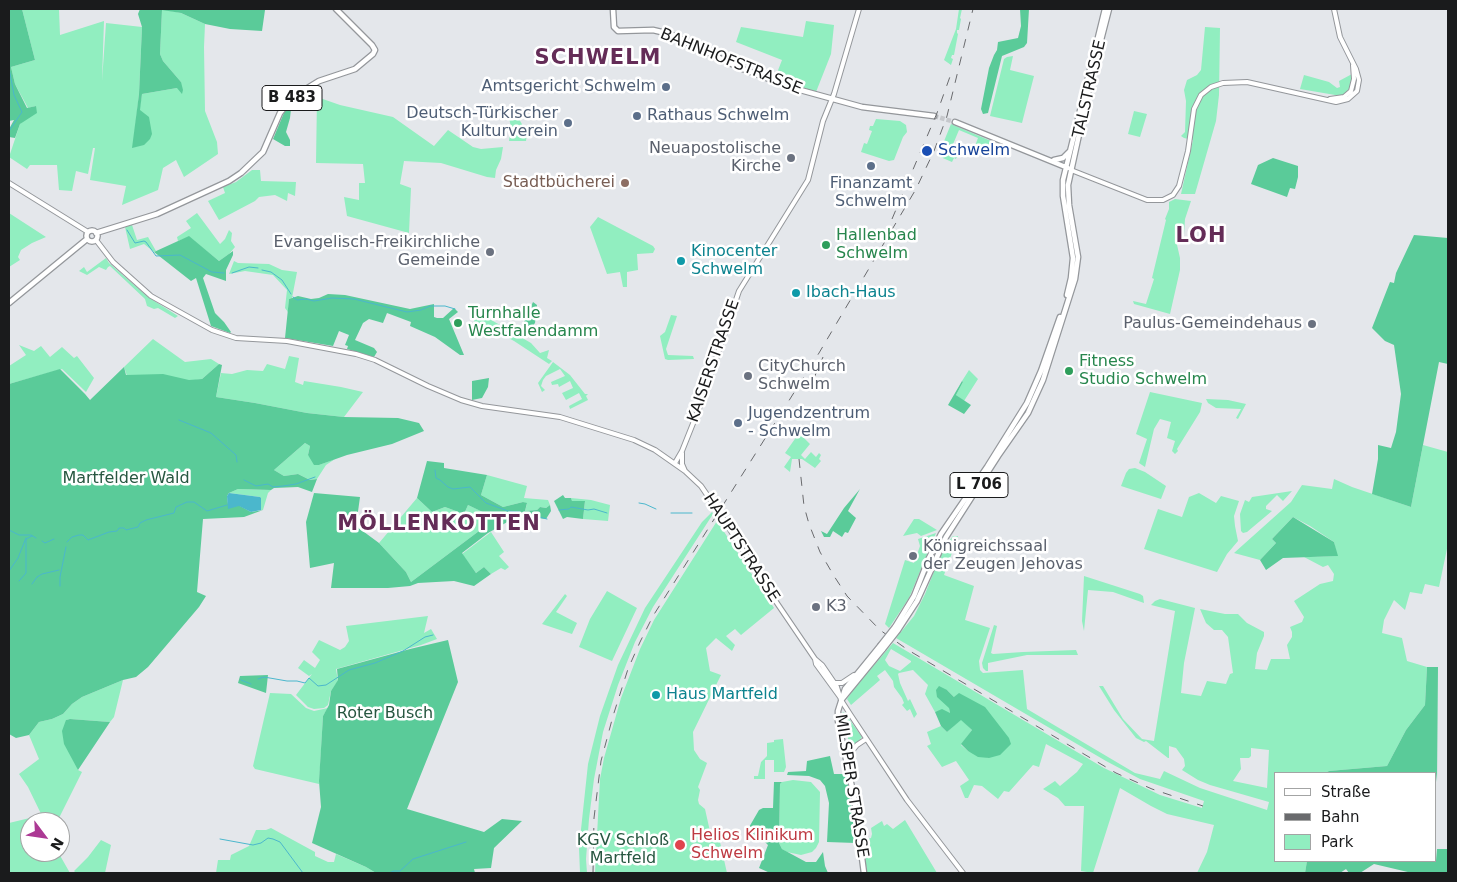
<!DOCTYPE html>
<meta charset="utf-8">
<style>
body{margin:0}
#map{position:relative;width:1457px;height:882px;overflow:hidden;background:#e4e7eb;font-family:"DejaVu Sans",sans-serif}
canvas{display:block}
.frame{position:absolute;inset:0;border:10px solid #1a1b1c;pointer-events:none}
.legend{position:absolute;left:1274px;top:772px;width:162px;height:90px;box-sizing:border-box;background:#fff;border:1px solid #a3a4a4;margin:0;padding:6px 9px;list-style:none;font-size:15px;color:#1a1b1c}
.legend li{display:flex;align-items:center;gap:10px;height:25px}
.legend b{width:25px;border:1px solid #a3a4a4}
.north{position:absolute;left:20px;top:812px;width:50px;height:50px;box-sizing:border-box;background:#fff;border:1px solid #a3a4a4;border-radius:50%;rotate:121deg;font-size:14px;font-weight:700;line-height:20px;text-align:center;color:#1a1b1c}
.north::after{content:'';display:block;margin:auto;width:18px;height:22px;background:#ac3994;clip-path:polygon(50% 0,100% 100%,50% 72%,0 100%)}
</style>
<div id="map">
<canvas width="1457" height="882"></canvas>
<div class="frame"></div>
<ul class="legend">
<li><b style="height:6px;background:#fff"></b>Straße</li>
<li><b style="height:6px;background:#696a6d"></b>Bahn</li>
<li><b style="height:14px;background:#91eec0"></b>Park</li>
</ul>
<div class="north">N</div>
</div>
<script>
const c = document.querySelector('canvas').getContext('2d');
c.lineJoin = 'round';
function paint(path, color) { c.fillStyle = color; c.fill(path, 'evenodd'); }
const shape = rows => new Path2D(rows.map(r => 'M' + r).join(''));
function stroke(path, color, width, dash) { c.strokeStyle = color; c.lineWidth = width; c.lineCap = dash ? 'butt' : 'round'; c.setLineDash(dash || []); c.stroke(path); }
function write(font, color, halo, rows, align = 'center') {
  c.font = font + ' "DejaVu Sans",sans-serif'; c.lineWidth = 5; c.setLineDash([]); c.textBaseline = 'middle'; c.strokeStyle = halo; c.fillStyle = color; for (const [text, x, y, turn = 0] of rows) {
    c.save(); c.translate(x, y); c.rotate((+turn || 0) * Math.PI / 180); c.textAlign = isNaN(turn) ? turn : align; if (halo) c.strokeText(text, 0, 0); c.fillText(text, 0, 0); c.restore();
  }
}
const green = shape([
 [22,9,59,9,60,35,104,21,102,81,106,23,142,27,139,94,133,148,142,94,177,88,181,82,163,61,160,54,162,9,181,13,205,24,204,47,205,111,217,142,218,154,184,177,176,160,163,168,158,190,122,205,126,186,90,180,95,148,93,148,88,174,76,171,72,191,59,190,57,165,30,165,27,169,9,157,20,124,36,106,28,108,15,84,11,67,35,60],
 [959,9,962,9,960,18,961,19,959,30,957,30,957,33,958,34,954,55,952,55,951,58,953,59,951,65,944,60,956,29],
 [806,21,834,25,831,54,816,92,775,78,782,60,736,42,741,27,803,37],
 [1205,27,1220,28,1219,95,1216,121,1195,194,1181,194,1193,140,1184,138,1181,136,1185,132,1186,101,1184,90,1187,80,1197,75,1201,70],
 [1013,56,1010,70,1034,76,1022,123,990,116,1004,59,1007,57],
 [1352,74,1351,86,1345,94,1341,96,1300,89,1304,75,1329,82,1337,88,1340,87,1339,81],
 [317,97,340,105,393,117,434,146,448,130,473,147,481,149,503,147,501,159,496,170,495,178,487,177,441,163,404,161,400,184,411,188,409,233,347,216,344,197,359,200,359,183,365,183,363,164,316,163],
 [1134,111,1147,114,1140,137,1128,134],
 [515,112,527,133,526,141,509,141,511,127,509,118,511,113],
 [876,119,900,121,906,125,907,132,903,137,894,160,889,161,861,152,864,143,867,144,872,131,869,130,870,126,873,126],
 [951,124,991,141,987,151,975,146,978,138,959,130,951,149,958,153,956,159,954,158,952,162,938,156],
 [252,170,260,170,261,181,296,182,295,196,288,193,287,201,275,195,259,197,255,201,219,220,208,201,225,193,223,187,236,182],
 [1175,199,1191,201,1185,219,1184,234,1175,236,1180,258,1180,270,1170,314,1134,304,1133,301,1146,304,1154,279,1152,278,1166,220,1165,219,1169,209,1169,202],
 [9,213,46,237,32,243,21,250,18,257,20,260,9,267],
 [197,213,220,244,225,239,229,230,232,233,231,241,235,247,229,254,219,261,189,237,178,241,177,237,191,228,186,221],
 [598,217,653,246,655,249,653,253,637,254,638,270,627,272,627,287,623,287,620,272,607,274,590,227],
 [132,225,137,240,148,237,156,251,154,252,144,244,130,249,125,227],
 [106,258,109,263,148,297,178,316,175,318,158,308,154,309,147,306,145,299,110,266,108,267,106,270,99,267,87,275,79,271,84,267,87,272],
 [234,261,238,263,269,264,282,270,297,272,292,298,289,299,288,312,285,308,287,290,273,275,245,271,229,274],
 [474,310,531,343,540,353,549,350,547,358,552,361,549,364,514,341,486,326,477,329,474,321],
 [671,315,677,316,666,349,668,355,693,356,694,359,668,360,665,359,660,336,665,332],
 [153,339,185,362,211,359,219,364,202,379,189,381,127,376,124,367],
 [19,345,34,351,41,346,50,357,62,347,74,358,77,356,94,378,86,392,62,369,9,384,9,366,26,355],
 [289,356,299,358,295,382,303,385,304,381,341,387,363,392,344,417,307,413,255,403,216,397,221,373,232,374,247,370,263,371,267,364,285,369],
 [553,362,570,375,585,394,588,394,586,396,588,400,570,409,569,406,582,399,579,393,566,400,562,393,573,388,570,381,559,387,558,384,552,385,551,382,565,376,560,369,546,376,543,380,541,386,545,390,542,392,538,383],
 [969,370,978,379,964,401,956,395,963,382,962,381],
 [1150,392,1202,403,1200,412,1177,449,1178,451,1175,454,1172,451,1175,441,1167,438,1171,422,1160,419,1154,429,1145,467,1139,463,1147,439,1136,434],
 [1206,399,1228,400,1246,404,1238,419,1236,418,1241,409,1216,408,1208,403],
 [804,426,809,431,804,438,810,444,801,455,805,459,811,452,816,457,819,453,821,455,819,459,821,461,815,468,802,459,792,459,790,472,784,467,791,457,785,453],
 [305,443,310,446,308,455,319,465,335,459,326,465,317,479,310,480,298,474,284,476,274,470],
 [1423,445,1448,452,1448,544,1439,587,1425,584,1422,594,1410,592,1405,610,1394,600,1384,620,1382,633,1402,638,1407,661,1427,667,1425,705,1406,730,1387,766,1329,771,1325,773,1276,773,1276,861,1307,861,1305,873,1197,873,1207,852,1214,825,1167,814,1151,806,1120,788,1093,873,1081,871,1084,806,1065,806,1058,798,1043,789,1055,781,1060,786,1077,772,1083,764,1046,744,1039,767,1033,765,1009,792,1004,791,998,799,982,786,974,785,968,798,965,798,960,786,969,780,956,761,942,767,927,746,931,744,927,732,941,726,947,732,961,719,972,730,961,745,968,751,989,758,954,697,947,690,950,714,942,710,935,712,925,694,928,685,913,670,899,673,898,674,900,683,908,701,910,699,917,714,914,718,910,709,907,711,902,705,904,703,902,698,894,687,893,681,885,670,877,676,880,680,851,705,847,699,853,690,893,643,1104,768,1160,795,1202,808,1204,801,1140,779,1106,761,896,638,914,616,925,594,943,549,953,536,958,536,944,575,974,586,965,620,990,628,979,661,980,670,983,673,1023,670,1027,709,1135,773,1160,779,1164,771,1200,788,1267,810,1269,802,1210,785,1198,780,1182,770,1185,766,1184,759,1176,748,1169,746,1169,758,1168,758,1146,741,1144,742,1136,738,1114,710,1099,686,1103,686,1123,719,1142,739,1154,741,1175,611,1151,605,1155,601,1160,599,1195,608,1184,663,1181,693,1201,696,1207,681,1226,684,1230,674,1233,673,1228,637,1222,630,1214,630,1206,623,1200,609,1225,614,1238,614,1247,623,1264,632,1264,636,1257,653,1255,669,1267,670,1271,659,1290,659,1287,645,1292,637,1292,632,1290,627,1302,622,1304,617,1294,601,1320,584,1333,581,1334,574,1328,565,1323,567,1304,557,1337,556,1334,542,1310,526,1293,517,1272,539,1276,543,1260,560,1234,553,1291,502,1302,485,1332,489,1334,479,1352,487,1411,507],
 [891,649,911,661,911,662,900,671,889,666,885,660],
 [1251,748,1269,750,1267,788,1233,781,1241,769,1240,758,1249,758,1251,756],
 [1135,468,1145,472,1166,486,1161,499,1121,486,1126,473,1129,469],
 [487,475,527,486,524,498,548,500,550,505,546,508,540,507,537,510,525,511,527,504,523,502,503,507,481,495],
 [238,489,271,490,268,493,263,510,261,510,261,499,260,497,229,493],
 [1292,491,1283,501,1277,495,1266,506,1266,509,1272,511,1247,532,1243,533,1241,531,1240,514,1245,500,1249,502,1252,497],
 [1199,493,1216,503,1221,496,1239,501,1234,516,1235,526,1238,541,1227,554,1217,572,1144,549,1158,509,1182,517,1189,497],
 [417,498,432,512,445,507,464,514,468,505,490,515,479,531,411,582,406,572,379,543],
 [571,498,591,500,610,505,608,521,583,519,585,502,572,501],
 [712,512,713,514,653,607,635,642,618,685,603,732,594,779,589,819,586,859,587,873,580,873,579,848,588,764,600,716,618,665,645,608,702,522],
 [914,519,919,519,937,530,921,536,917,533,903,536],
 [717,521,774,608,741,635,735,629,726,636,735,645,732,651,716,638,706,648,710,671,721,675,693,732,694,750,700,759,707,763,698,787,700,790,698,800,699,804,705,809,711,836,720,842,727,873,595,873,600,779,604,758,621,698,640,649,654,620],
 [491,532,504,552,499,556,509,567,505,570,501,568,491,574,484,567,476,573,462,554],
 [936,533,909,598,889,628,885,624,905,560,914,563,920,546,918,539],
 [1084,576,1140,594,1143,596,1144,603,1113,592,1088,590,1084,631,1082,621],
 [607,591,637,608,612,661,579,647,590,619],
 [565,594,567,596,556,612,577,623,572,634,542,624],
 [428,616,424,633,431,629,437,639,421,645,336,669,338,681,331,691,328,705,324,708,314,709,308,707,296,695,312,674,309,676,298,668,304,660,315,668,320,660,312,652,319,640,340,650,345,647,349,641,346,626],
 [994,625,997,626,991,653,993,654,1023,652,1076,650,1078,655,1027,655,988,663,988,671,986,671,983,668,982,663],
 [123,680,114,717,110,722,70,719,66,720,78,770,82,772,57,822,45,822,28,787,19,774,39,759,29,735,39,722,52,719,63,714,72,704,82,697],
 [270,693,291,694,306,708,314,711,328,708,323,716,319,784,255,769,253,766],
 [844,712,862,737,850,752,848,748,848,736,842,720,842,713],
 [783,739,786,767,784,772,774,772,774,760,765,760,765,779,754,779,754,776,758,776,761,762,767,756,767,743,774,742,774,740],
 [793,780,811,782,820,792,819,842,816,848,812,852,801,855,787,852,782,849,779,843,780,784,782,782],
 [38,816,41,822,30,822,30,852,58,852,70,873,9,873,9,823],
 [905,820,937,873,867,873,863,840,871,838,872,834,871,828,882,821,884,826,887,824,893,829],
 [271,828,315,852,315,856,328,862,334,862,336,854,366,867,376,873,216,873,218,860,230,860,231,855,249,846,256,830,266,830],
 [101,840,111,845,105,873,76,873,74,871,88,857]
]);
const forest = shape([
 [9,9,22,9,35,60,11,67,15,84,27,108,36,106,37,113,20,124,15,138,9,137,9,129,14,120,9,121],
 [140,9,294,9,265,10,262,31,230,29,205,24,181,13,162,10,160,54,163,61,181,82,183,90,182,94,177,88,142,94,140,110,149,117,152,134,150,139,144,145,132,148,139,94,142,27,138,14],
 [1020,9,1029,9,1027,43,1024,47,1002,56,988,113,983,114,981,109,989,68,994,55,997,50,998,42,1018,38,1021,26],
 [306,91,299,97,291,109,290,118,286,132,290,140,290,146,285,146,273,139,286,108,298,95],
 [1273,158,1298,166,1298,177,1295,189,1290,188,1287,197,1251,184,1258,165],
 [1414,235,1448,238,1448,364,1439,362,1411,507,1372,494,1378,459,1378,445,1391,448,1396,432,1401,394,1394,345,1385,341,1372,328,1390,282,1394,283,1396,273],
 [189,236,219,261,233,251,233,255,226,270,226,281,206,274,203,278,215,313,224,322,231,332,230,333,211,326,196,278,191,281,154,252],
 [328,294,345,295,410,309,434,304,434,317,437,318,443,318,454,308,458,312,449,319,464,355,460,355,435,337,410,326,411,322,387,313,383,323,369,319,363,323,355,340,374,348,377,352,374,357,347,349,348,346,345,345,349,335,339,331,333,346,285,338,289,299,298,296,311,299,319,298],
 [533,302,537,305,535,323,523,338,518,335],
 [219,364,222,365,216,397,255,403,307,413,344,417,398,418,419,423,424,431,392,444,347,455,319,465,314,465,308,455,310,446,305,443,274,470,284,476,298,474,310,480,317,479,312,492,298,487,274,488,271,490,238,489,229,493,227,496,228,504,240,506,251,512,263,510,244,517,203,519,197,592,206,596,199,607,148,667,136,677,123,680,82,697,72,704,63,714,52,719,39,722,29,735,16,738,9,734,9,384,60,369,85,394,90,400,124,367,126,375,163,374,189,380,202,379],
 [489,378,488,387,482,398,472,400,472,381],
 [962,381,963,382,956,395,971,405,964,414,948,405],
 [427,461,444,463,444,468,487,475,481,495,503,507,523,502,527,503,525,511,537,510,540,507,546,508,550,505,551,511,546,519,513,515,509,521,488,533,462,553,476,573,484,567,491,574,474,586,454,581,418,583,410,586,388,588,331,588,334,563,310,568,306,522,314,493,360,497,356,526,379,543,406,572,411,582,479,531,489,515,468,505,464,514,445,507,432,512,417,498],
 [860,489,848,511,856,518,848,533,845,532,842,537,833,531,830,537,824,537,821,531,827,534,844,508],
 [563,495,565,498,571,498,572,501,585,501,583,519,567,517,563,519,554,501],
 [1293,517,1334,542,1338,556,1283,558,1266,570,1260,560,1276,543,1272,539],
 [448,640,458,682,407,809,484,832,502,819,522,821,494,848,491,868,474,869,475,873,376,873,366,867,312,843,321,807,319,781,323,716,329,705,331,691,338,680,337,669,410,649],
 [1427,667,1438,667,1437,782,1436,773,1325,773,1329,771,1387,766,1406,730,1425,705],
 [268,675,266,693,238,683,240,676],
 [939,686,947,690,954,697,959,693,985,707,1009,738,1011,744,1000,755,989,758,978,757,968,751,961,744,972,730,961,720,947,732,941,726,935,712,942,709,950,713,949,708,937,697,936,690],
 [70,719,110,722,78,770,64,744,62,731,66,720],
 [830,756,834,774,844,774,849,789,856,843,827,842,829,803,825,786,820,780,809,776,787,775,788,772,806,771,807,761],
 [774,782,782,782,780,784,779,843,782,849,806,862,816,862,823,852,825,866,828,873,770,873,759,868,768,845,763,840,747,832,748,829,759,810,763,808,773,808],
 [1437,849,1448,849,1448,873,1412,873,1374,864,1360,873,1349,873,1346,869,1340,873,1305,873,1307,861,1436,861]
]);
const water = shape([
 [229,493,260,497,261,498,261,510,251,512,239,506,228,509,227,496]
]);
const stream = shape([
 [9,68,14,95,22,112,9,131],
 [127,230,135,243,144,241,146,242,156,256,180,255,212,272,224,273],
 [262,270,271,272,282,280,291,294],
 [232,273,249,267,258,268],
 [293,297,297,300,306,299,314,301,332,298,354,299,407,312,421,310,430,306,445,306,455,309],
 [179,420,211,433,236,455,237,462],
 [435,470,436,478,440,480,448,487,453,489,470,487,486,503,508,511,520,512],
 [244,480,256,486,268,484,273,487,283,486,296,484,315,477],
 [639,503,645,504,656,509],
 [559,510,569,509,571,507,588,510,594,509,607,513],
 [523,513,547,519],
 [671,513,692,513],
 [9,530,19,535,31,535,36,538],
 [42,541,45,543,54,539],
 [67,542,72,537,79,535,83,535,88,540,109,532,117,531,119,528,124,528,126,530,138,527,140,523,146,520,174,513,176,507,187,502,194,502,207,511,227,505],
 [9,571,18,558,26,538],
 [19,581,26,573,26,539,32,536],
 [32,584,37,577,42,574,59,570],
 [60,586,60,577,66,547],
 [258,679,264,677,287,681,297,681,305,683,309,678,318,686,326,685,349,670,375,663,403,651,425,637,433,635],
 [241,680,251,684],
 [220,839,253,845,261,843,268,838,273,839,280,842,303,873],
 [389,873,394,871,400,871,413,859,466,842]
]);
const primaryTunnel = shape([
 [934,116,955,122]
]);
const secondary = shape([
 [1330,99,1344,97,1351,91,1354,79,1353,65],
 [1071,170,1147,200,1163,200,1173,195,1179,186,1188,151,1194,109,1201,95,1211,87,1223,83,1247,82,1336,102,1348,99,1357,91,1359,80,1356,69,1340,37,1334,9],
 [9,183,88,232],
 [96,240,113,262,151,296,212,330,236,338,287,341,356,354,375,360,428,386,461,400,482,406,560,417,634,440,655,450,685,471,701,486,716,508],
 [682,453,682,464,685,471],
 [675,463,682,451,700,406,739,291,808,180,823,121,834,94,859,9],
 [722,517,764,584,815,659,816,664,840,697],
 [815,659,822,665,837,687,841,700,850,714,907,800,963,873],
 [834,683,842,683,854,675],
 [848,762,853,750,857,745,866,739]
]);
const primary = shape([
 [613,9,614,27,618,31,653,30,670,34,740,68,793,88,862,107,934,116],
 [955,122,1068,168],
 [1054,160,1063,158,1069,152],
 '86.5 236a5.5 5.5 0 1 1 11 0a5.5 5.5 0 1 1-11 0Z',
 [96,233,157,214,229,181,241,173,263,152,280,113,293,97,319,81,355,69,373,54,375,50,372,45,336,9],
 [1067,295,1071,278,1073,258,1063,196,1063,180,1105,9],
 [9,303,87,239],
 [895,627,914,596,929,558,941,534,987,467,1027,403,1041,371,1060,317],
 [898,630,917,601,946,537,998,456,1028,413,1043,380,1075,279,1078,257,1069,205,1068,185,1092,75,1109,9],
 [842,699,883,649],
 [864,873,854,797,838,721,838,711,845,689,880,646]
]);
const rail = shape([
 [892,219,937,113,952,71],
 [814,378,823,357],
 [799,459,804,506,809,524,820,552,834,576,847,596,880,630,908,650,1116,773,1152,789,1203,806],
 [593,873,594,818,601,761,613,716,628,669,640,642,653,616,819,353,916,189,934,151,947,116,973,9]
]);
const secondaryBridge = shape([
 [716,508,722,517]
]);
const primaryBridge = shape([
 [880,646,895,627],
 [883,649,898,630]
]);
const markers = [
 [666,87,5,"#5c6f8a"],
 [637,116,5,"#5c6f8a"],
 [568,123,5,"#5c6f8a"],
 [927,151,6,"#1a4fb4"],
 [791,158,5,"#6b7280"],
 [871,166,5,"#5c6f8a"],
 [625,183,5,"#8d6e63"],
 [826,245,5,"#2e9e5b"],
 [490,252,5,"#6b7280"],
 [681,261,5,"#0f9aa8"],
 [796,293,5,"#0f9aa8"],
 [458,323,5,"#2e9e5b"],
 [1312,324,5,"#6b7280"],
 [1069,371,5,"#2e9e5b"],
 [748,376,5,"#6b7280"],
 [738,423,5,"#5c6f8a"],
 [913,556,5,"#6b7280"],
 [816,607,5,"#6b7280"],
 [656,695,5,"#0f9aa8"],
 [680,845,6,"#e0444e"]
];
const shields = [
 [292,98,60],
 [979,485,58]
];
const shieldNames = [
 ["B 483",292,98],
 ["L 706",979,485]
];
const streetNames = [
 ["BAHNHOFSTRASSE",731,62,22],
 ["TALSTRASSE",1090,89,-77],
 ["KAISERSTRASSE",714,361,-71],
 ["HAUPTSTRASSE",741,548,57],
 ["MILSPER STRASSE",851,786,81]
];
const serviceNames = [
 ["Amtsgericht Schwelm",656,87],
 ["Deutsch-Türkischer",558,114],
 ["Kulturverein",558,132],
 ["Rathaus Schwelm",647,116,"left"],
 ["Finanzamt",871,184,"center"],
 ["Schwelm",871,202,"center"],
 ["Jugendzentrum",748,414,"left"],
 ["- Schwelm",748,432,"left"]
];
const worshipNames = [
 ["Neuapostolische",781,149],
 ["Kirche",781,167],
 ["Evangelisch-Freikirchliche",480,243],
 ["Gemeinde",480,261],
 ["Paulus-Gemeindehaus",1302,324],
 ["CityChurch",758,367,"left"],
 ["Schwelm",758,385,"left"],
 ["Königreichssaal",923,547,"left"],
 ["der Zeugen Jehovas",923,565,"left"],
 ["K3",826,607,"left"]
];
const transitNames = [
 ["Schwelm",938,151]
];
const educationNames = [
 ["Stadtbücherei",615,183]
];
const leisureNames = [
 ["Hallenbad",836,236],
 ["Schwelm",836,254],
 ["Turnhalle",468,314],
 ["Westfalendamm",468,332],
 ["Fitness",1079,362],
 ["Studio Schwelm",1079,380]
];
const cultureNames = [
 ["Kinocenter",691,252],
 ["Schwelm",691,270],
 ["Ibach-Haus",806,293],
 ["Haus Martfeld",666,695]
];
const parkNames = [
 ["Martfelder Wald",126,479],
 ["Roter Busch",385,714],
 ["KGV Schloß",623,841],
 ["Martfeld",623,859]
];
const healthNames = [
 ["Helios Klinikum",691,836],
 ["Schwelm",691,854]
];
const districtNames = [
 ["SCHWELM",598,59],
 ["LOH",1201,237],
 ["MÖLLENKOTTEN",439,525]
];
paint(green, '#91eec0');
paint(forest, '#5acb99');
paint(water, '#4bb7cc');
stroke(stream, '#4bb7cc', 1);
stroke(primaryTunnel, '#c6c8cc', 4.5, [4.5, 2]);
stroke(secondary, '#94979b', 6);
stroke(primary, '#94979b', 7);
stroke(secondary, '#fff', 4);
stroke(primary, '#fff', 4.5);
stroke(rail, '#696a6d', 1, [9, 9]);
stroke(secondaryBridge, '#94979b', 6, []);
stroke(primaryBridge, '#94979b', 7, []);
stroke(secondaryBridge, '#fff', 4);
stroke(primaryBridge, '#fff', 4.5);
for (const [x, y, r, color] of markers) { const dot = new Path2D(); dot.arc(x, y, r, 0, 2 * Math.PI); c.fillStyle = color; c.fill(dot); stroke(dot, '#fff', 2); }
for (const [x, y, w] of shields) { const box = new Path2D(); box.roundRect(x - w / 2, y - 12.5, w, 25, 4); c.fillStyle = '#fff'; c.fill(box); stroke(box, '#1a1b1c', 1); }
write('bold 15px', '#1a1b1c', null, shieldNames);
write('16px', '#1a1b1c', '#fff', streetNames);
write('16px', '#4e5e75', '#fff', serviceNames, 'right');
write('16px', '#5b616d', '#fff', worshipNames, 'right');
write('16px', '#164399', '#fff', transitNames, 'left');
write('16px', '#785e54', '#fff', educationNames, 'right');
write('16px', '#27864d', '#fff', leisureNames, 'left');
write('16px', '#0d838f', '#fff', cultureNames, 'left');
write('16px', '#285741', '#fff', parkNames);
write('16px', '#be3a42', '#fff', healthNames, 'left');
c.letterSpacing = '1px';
write('bold 21px', '#642c57', '#fff', districtNames);
c.letterSpacing = '0px';
</script>
